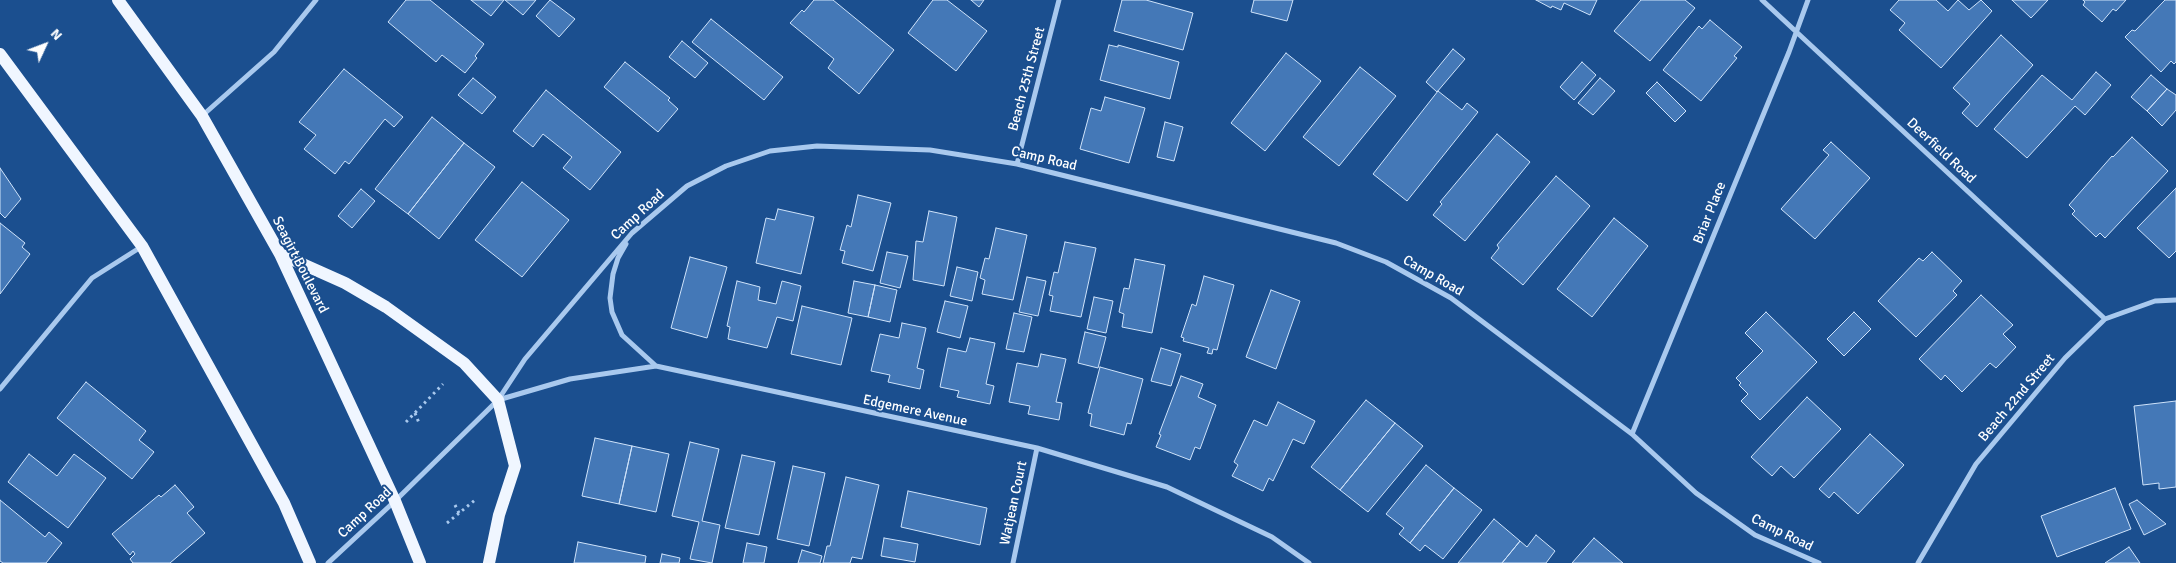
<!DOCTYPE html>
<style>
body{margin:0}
#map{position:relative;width:2176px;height:563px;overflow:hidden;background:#1b4f8f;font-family:Signika,sans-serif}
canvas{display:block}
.north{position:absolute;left:20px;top:20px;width:50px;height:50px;-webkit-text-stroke:4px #1b4f8f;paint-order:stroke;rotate:47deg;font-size:14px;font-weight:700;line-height:20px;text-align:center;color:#fff}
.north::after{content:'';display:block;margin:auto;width:18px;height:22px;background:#fff;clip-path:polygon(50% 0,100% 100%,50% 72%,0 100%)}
</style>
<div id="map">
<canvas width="2176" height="563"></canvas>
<div class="north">N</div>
</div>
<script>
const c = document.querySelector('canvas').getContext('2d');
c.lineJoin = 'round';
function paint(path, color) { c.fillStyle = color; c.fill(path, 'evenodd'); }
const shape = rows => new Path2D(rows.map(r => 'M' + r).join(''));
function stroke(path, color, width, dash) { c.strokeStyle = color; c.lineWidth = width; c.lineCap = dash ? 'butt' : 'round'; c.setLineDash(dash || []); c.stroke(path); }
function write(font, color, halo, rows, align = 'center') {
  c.font = font + ' Signika,sans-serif'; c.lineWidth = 4; c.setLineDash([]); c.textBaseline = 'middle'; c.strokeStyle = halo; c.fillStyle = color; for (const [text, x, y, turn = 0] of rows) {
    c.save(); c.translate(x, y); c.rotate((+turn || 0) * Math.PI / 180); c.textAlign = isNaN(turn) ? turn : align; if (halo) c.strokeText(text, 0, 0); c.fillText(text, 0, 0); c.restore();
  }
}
const building = shape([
 [406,0,430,0,484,44,475,56,477,58,465,73,442,55,436,62,388,22,406,0],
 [471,0,504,0,491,16,471,0],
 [505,0,536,0,523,15,505,0],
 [550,0,575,19,559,37,536,16,550,0],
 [814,0,833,0,894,50,859,94,828,68,834,59,790,23,802,10,804,12,814,0],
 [933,0,947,0,987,31,956,71,908,33,933,0],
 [971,0,984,0,979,7,971,0],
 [1122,0,1146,0,1193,13,1183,50,1114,31,1122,0],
 [1254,0,1293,0,1287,21,1251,12,1254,0],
 [1536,0,1597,0,1590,15,1564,3,1561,10,1552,6,1551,8,1536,0],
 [1641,0,1685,0,1695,8,1650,61,1614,31,1641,0],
 [1899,0,1936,0,1948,11,1958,0,1969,10,1981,0,1992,11,1941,68,1899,30,1905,23,1890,10,1899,0],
 [2012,0,2048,0,2031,18,2012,0],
 [2083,0,2126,0,2116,11,2113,9,2102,22,2083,5,2085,2,2083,0],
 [2165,0,2176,0,2176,62,2174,64,2171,61,2161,72,2125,37,2132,30,2135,31,2165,0],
 [711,19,783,77,764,100,692,42,711,19],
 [1710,20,1742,47,1734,56,1737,58,1701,101,1663,70,1699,26,1702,29,1710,20],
 [2001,35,2033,65,1977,127,1962,113,1970,104,1953,88,2001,35],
 [682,41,708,63,695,78,669,57,682,41],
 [1109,45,1118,47,1118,45,1179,62,1170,99,1100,80,1109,45],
 [1453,49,1465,59,1437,92,1426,82,1453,49],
 [1286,53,1321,81,1265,151,1231,123,1286,53],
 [625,62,670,98,668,100,678,109,658,132,604,87,625,62],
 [1582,62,1596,75,1574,100,1560,87,1582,62],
 [1360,67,1396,96,1339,166,1303,137,1360,67],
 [344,69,403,117,394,127,385,119,349,164,345,161,335,174,304,149,316,135,299,122,344,69],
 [2096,72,2111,85,2085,115,2075,106,2027,158,1994,129,2042,75,2072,100,2096,72],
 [2151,75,2167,89,2147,111,2131,97,2151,75],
 [473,78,496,97,482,114,458,95,473,78],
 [1600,78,1615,91,1593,115,1578,103,1600,78],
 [1657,82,1686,111,1675,122,1646,93,1657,82],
 [2167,89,2176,95,2176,110,2162,126,2147,111,2167,89],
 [546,90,621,152,590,190,563,168,572,157,543,134,533,147,513,131,546,90],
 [1438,91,1462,110,1467,103,1478,112,1407,201,1373,174,1438,91],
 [1105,97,1145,108,1129,163,1080,149,1091,108,1101,111,1105,97],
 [432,117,464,143,408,214,375,189,432,117],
 [1165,122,1183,127,1174,161,1157,157,1165,122],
 [1497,134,1530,162,1465,241,1433,215,1442,204,1440,202,1497,134],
 [2132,137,2168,171,2105,238,2100,233,2096,237,2072,214,2075,211,2069,205,2112,156,2113,157,2132,137],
 [1831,142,1870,178,1815,239,1781,209,1829,155,1823,150,1831,142],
 [464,143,495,167,439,239,408,214,464,143],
 [0,168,21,199,5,218,0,213,0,168],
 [1556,176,1590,206,1523,285,1491,258,1499,248,1497,245,1556,176],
 [522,182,569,220,522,277,475,240,522,182],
 [2176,188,2176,251,2169,258,2137,228,2176,188],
 [361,189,375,201,352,228,338,216,361,189],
 [858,195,891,203,873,271,842,263,845,251,840,250,847,225,851,227,858,195],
 [778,209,814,217,801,274,756,263,766,218,775,220,778,209],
 [929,211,957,217,944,286,913,280,916,241,923,242,929,211],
 [1614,218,1648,246,1592,317,1557,289,1614,218],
 [0,223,25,243,22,247,30,254,0,294,0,223],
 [996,228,1027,235,1013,300,982,294,985,280,980,278,985,258,989,259,996,228],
 [1065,242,1096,248,1081,317,1050,311,1053,296,1049,295,1054,272,1058,273,1065,242],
 [887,252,908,256,900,288,880,283,887,252],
 [1932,252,1962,281,1953,291,1957,295,1916,337,1878,301,1919,258,1923,261,1932,252],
 [690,257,727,267,707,338,671,328,690,257],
 [1135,259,1165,265,1152,333,1122,327,1124,314,1119,312,1124,288,1129,289,1135,259],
 [957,267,978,272,972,301,950,296,957,267],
 [1204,276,1234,285,1217,350,1213,349,1212,354,1207,353,1209,348,1183,341,1184,338,1181,337,1192,304,1196,306,1204,276],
 [1027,277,1046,281,1038,316,1019,312,1027,277],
 [737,281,760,287,758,300,776,304,782,281,801,286,793,321,777,317,767,348,728,339,730,327,727,326,737,281],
 [854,281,875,285,868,317,848,313,854,281],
 [875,285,897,290,890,322,868,317,875,285],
 [1271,290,1300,301,1276,369,1246,357,1271,290],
 [1981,295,2013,325,2003,334,2016,347,1996,368,1990,363,1962,392,1945,375,1941,380,1919,359,1981,295],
 [1094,297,1113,301,1106,333,1087,329,1094,297],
 [945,301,968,306,960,338,937,332,945,301],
 [802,306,852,318,841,365,791,354,802,306],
 [1766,312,1817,362,1760,420,1741,401,1748,394,1739,385,1741,383,1736,378,1763,351,1745,333,1766,312],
 [1854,312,1871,329,1844,356,1827,339,1854,312],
 [1014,313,1032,317,1024,352,1006,349,1014,313],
 [902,323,926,328,917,368,924,370,920,389,888,382,890,375,871,371,880,334,899,338,902,323],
 [1085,332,1106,337,1098,368,1078,363,1085,332],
 [970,338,995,343,986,384,994,386,990,404,957,397,959,391,940,387,948,348,966,352,970,338],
 [1161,348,1181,354,1171,386,1151,381,1161,348],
 [1041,354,1066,359,1056,402,1062,403,1059,420,1028,414,1030,406,1009,402,1017,363,1038,367,1041,354],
 [1100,367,1143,379,1131,424,1127,423,1124,435,1090,426,1092,414,1088,413,1100,367],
 [1181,376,1203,384,1198,397,1216,405,1200,449,1195,447,1190,460,1156,447,1161,435,1159,434,1181,376],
 [86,382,146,431,139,440,154,452,132,479,57,418,86,382],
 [1807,397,1841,429,1794,478,1781,466,1772,476,1751,457,1807,397],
 [1366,400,1395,423,1340,490,1311,467,1366,400],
 [2176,401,2176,487,2159,489,2159,483,2143,485,2134,406,2176,401],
 [1278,402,1315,421,1304,444,1293,439,1273,481,1269,478,1263,491,1232,476,1238,465,1234,462,1254,420,1267,426,1278,402],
 [1395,423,1423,446,1368,512,1340,490,1395,423],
 [1870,434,1904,465,1858,514,1834,492,1829,498,1819,489,1870,434],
 [595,438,632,446,619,504,582,496,595,438],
 [690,442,719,449,702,521,720,525,712,563,690,559,699,522,672,516,690,442],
 [632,446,669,454,656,512,619,504,632,446],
 [29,454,57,476,74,454,106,478,68,528,8,482,29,454],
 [742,455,775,462,759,535,725,528,742,455],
 [1426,465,1454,488,1410,543,1399,534,1404,528,1386,514,1426,465],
 [793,466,825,473,809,546,777,539,793,466],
 [846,477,879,485,862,559,852,557,850,563,823,563,827,546,830,546,846,477],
 [175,485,194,507,187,513,205,533,170,563,133,563,130,559,135,554,133,551,130,555,112,534,159,495,161,497,175,485],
 [1454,488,1482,510,1443,559,1425,545,1420,551,1410,543,1454,488],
 [2115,488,2131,529,2057,557,2041,516,2115,488],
 [908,491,987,508,980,545,901,527,908,491],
 [0,500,45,537,49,532,62,543,46,563,3,563,0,561,0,500],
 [2137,500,2166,524,2144,535,2129,504,2137,500],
 [1494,519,1520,541,1502,563,1458,563,1494,519],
 [1536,535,1555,551,1546,563,1502,563,1520,541,1527,547,1536,535],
 [884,538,918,544,915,562,881,556,884,538],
 [1594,538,1623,563,1572,563,1594,538],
 [578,542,646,556,645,563,574,563,578,542],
 [747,543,767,547,764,563,743,563,747,543],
 [2129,547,2140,563,2105,563,2129,547],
 [802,550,822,556,820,563,798,563,802,550],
 [662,554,680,558,679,563,660,563,662,554]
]);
const path = shape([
 [415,413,419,423],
 [406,422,443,384],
 [455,505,459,513],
 [447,523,475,500]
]);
const street = shape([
 [1762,0,2105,319],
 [203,115,274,52,316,0],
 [1017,164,1059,0],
 [626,244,618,258,613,274,610,298,612,312,622,335,656,366],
 [0,389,92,278,141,247],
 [498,400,570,379,656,366,1037,448,1167,487,1272,537,1309,563],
 [1632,434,1789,52,1808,0],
 [328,563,395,501,498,400,525,359,632,233,687,186,726,166,770,151,817,146,930,150,1017,164,1336,243,1386,262,1451,298,1632,434,1696,493,1755,535,1819,563],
 [1013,563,1037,448],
 [1918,563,1976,464,2065,358,2105,319,2155,301,2176,300]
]);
const primary = shape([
 [118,0,202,116,280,254,395,501,420,563],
 [0,54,142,246,284,503,310,563],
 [280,254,345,283,386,307,464,363,498,400,515,466,499,515,489,563]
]);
const streetNames = [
 ["Beach 25th Street",1027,79,-75],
 ["Deerfield Road",1941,151,43],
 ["Camp Road",1044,159,13],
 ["Briar Place",1710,213,-68],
 ["Camp Road",638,215,-43],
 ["Seagirt Boulevard",300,265,63],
 ["Camp Road",1433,276,30],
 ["Beach 22nd Street",2017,398,-50],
 ["Edgemere Avenue",915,411,12],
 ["Watjean Court",1014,503,-78],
 ["Camp Road",365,513,-43],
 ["Camp Road",1782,533,26]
];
paint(building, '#4478b7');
stroke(building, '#cfe3fa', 1);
stroke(path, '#a9c9ee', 3, [2.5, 4]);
stroke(street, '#a9c9ee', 5);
stroke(primary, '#f0f6ff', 12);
write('14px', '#fff', '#1b4f8f', streetNames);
</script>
